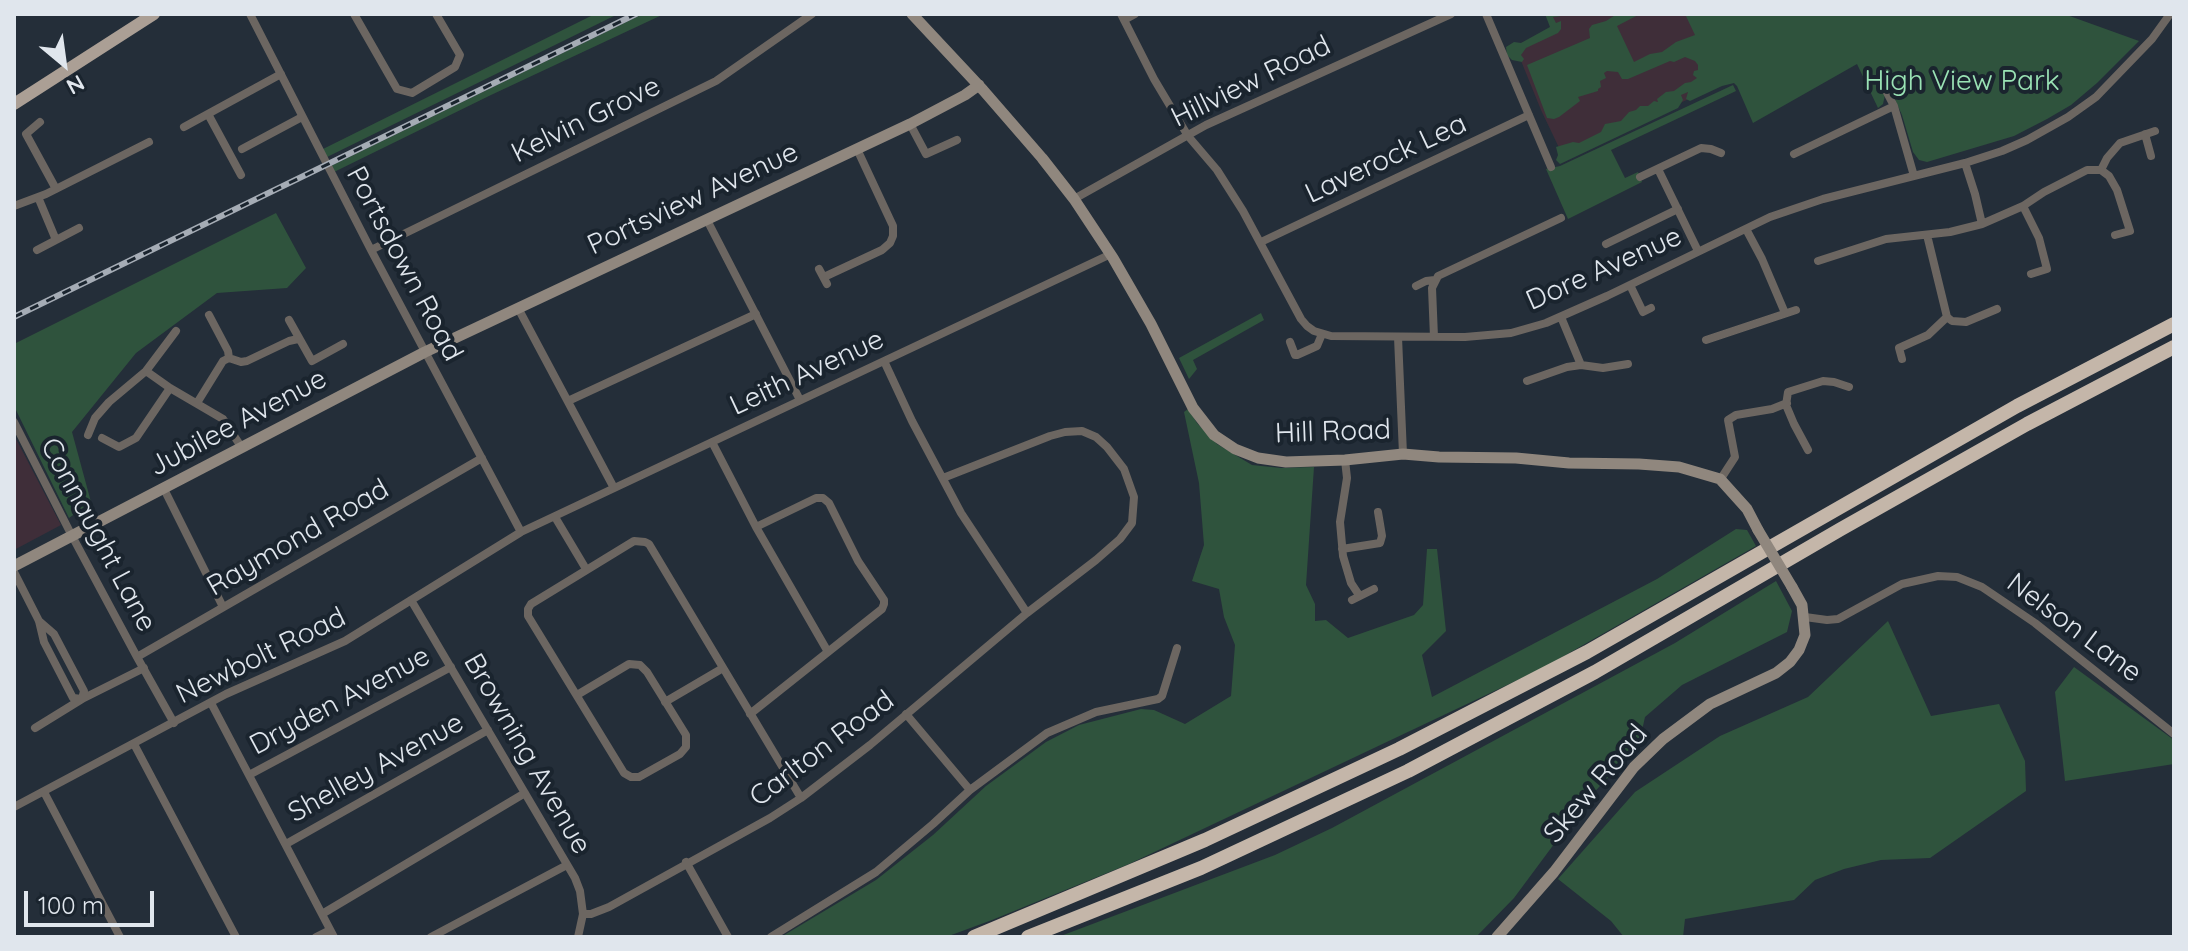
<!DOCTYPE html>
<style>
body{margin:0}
#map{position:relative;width:2188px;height:951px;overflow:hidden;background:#242e39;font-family:Quicksand,sans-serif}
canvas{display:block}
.frame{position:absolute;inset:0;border:16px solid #e0e6ed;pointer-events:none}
.north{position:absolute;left:24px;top:24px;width:80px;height:80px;-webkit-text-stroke:6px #1a242e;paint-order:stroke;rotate:151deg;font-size:22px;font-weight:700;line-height:32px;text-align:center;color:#e0e6ed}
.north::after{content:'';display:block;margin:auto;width:28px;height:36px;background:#e0e6ed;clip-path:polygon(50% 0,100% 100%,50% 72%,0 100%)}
.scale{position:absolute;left:24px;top:891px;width:130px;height:36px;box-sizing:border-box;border:4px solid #e0e6ed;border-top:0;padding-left:10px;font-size:24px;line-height:28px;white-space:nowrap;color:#e0e6ed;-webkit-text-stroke:6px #1a242e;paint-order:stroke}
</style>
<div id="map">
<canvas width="2188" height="951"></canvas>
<div class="frame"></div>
<div class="north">N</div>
<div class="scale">100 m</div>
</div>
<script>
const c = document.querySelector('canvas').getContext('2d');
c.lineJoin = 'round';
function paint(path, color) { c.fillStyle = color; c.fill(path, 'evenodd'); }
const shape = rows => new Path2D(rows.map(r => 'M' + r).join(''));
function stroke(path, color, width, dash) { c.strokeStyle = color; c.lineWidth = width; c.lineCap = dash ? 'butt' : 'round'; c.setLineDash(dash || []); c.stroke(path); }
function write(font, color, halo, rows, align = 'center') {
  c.font = font + ' Quicksand,sans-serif'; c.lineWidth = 8; c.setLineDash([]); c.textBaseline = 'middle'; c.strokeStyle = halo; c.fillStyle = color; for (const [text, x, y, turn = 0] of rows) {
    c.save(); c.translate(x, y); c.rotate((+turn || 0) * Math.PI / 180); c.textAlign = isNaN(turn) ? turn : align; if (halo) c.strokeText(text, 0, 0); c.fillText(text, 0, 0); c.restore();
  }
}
const education = shape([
 [1548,14,1703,14,1733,79,1563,156,1541,110,1515,46,1554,27],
 [14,435,61,525,14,550]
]);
const green = shape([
 [595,14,618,14,325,158,323,149],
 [643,14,664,14,491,95,334,172,331,166],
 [1545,14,1561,14,1561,16,1553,17,1556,23,1561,21,1561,29,1558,33,1526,48,1521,55,1524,59,1522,62,1512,60,1507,55,1506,47,1514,42,1521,43,1550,27],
 [1617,14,1640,14,1617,26,1634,62,1650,54,1662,52,1676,42,1695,35,1685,14,2064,14,2139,41,2097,83,2071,105,2047,119,2014,136,1927,162,1919,160,1913,152,1902,115,1887,82,1880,85,1885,95,1883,104,1878,108,1857,64,1753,123,1737,86,1734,83,1722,86,1690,101,1686,99,1688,92,1681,95,1683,100,1678,108,1560,164,1556,160,1558,155,1556,147,1573,142,1579,143,1601,132,1605,124,1621,121,1629,112,1636,110,1640,106,1648,106,1654,101,1658,102,1657,99,1666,92,1674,91,1685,83,1691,82,1697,78,1693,75,1694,71,1698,70,1698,65,1695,61,1685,57,1674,62,1670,61,1628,79,1622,79,1618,72,1607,71,1604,73,1606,78,1600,81,1601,87,1598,89,1598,91,1578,97,1580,101,1559,117,1554,119,1547,118,1527,65,1590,38,1589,29,1592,25,1606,21],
 [1733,85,1736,91,1611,150,1625,178,1638,172,1642,182,1568,219,1546,169,1560,166],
 [276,213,306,268,287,288,217,293,136,353,72,432,91,502,69,518,14,406,14,344],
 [1261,313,1264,320,1193,360,1197,369,1189,379,1179,358],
 [1188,409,1197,423,1217,444,1252,465,1281,468,1314,467,1306,585,1315,604,1315,621,1326,620,1348,638,1414,615,1423,605,1427,549,1437,549,1446,631,1422,655,1432,697,1657,579,1736,529,1747,530,1756,546,1543,668,1129,864,992,920,946,937,781,937,876,880,933,835,986,786,1046,742,1079,725,1141,709,1154,710,1185,724,1231,696,1235,645,1224,617,1219,589,1192,581,1204,545,1199,483,1184,412],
 [1776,581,1792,611,1787,632,1682,685,1645,717,1639,744,1586,801,1514,898,1476,937,1058,937,1275,855,1332,828,1675,643],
 [1888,621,1931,716,1999,704,2025,761,2026,791,1930,858,1881,860,1844,869,1815,880,1794,900,1685,919,1683,937,1624,937,1611,921,1558,879,1635,792,1720,736,1808,697],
 [2074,667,2174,740,2174,764,2065,781,2055,692]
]);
const street = shape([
 [250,14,371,250,521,532],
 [354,14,397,89,412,93,455,67,460,55,436,14],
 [1121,14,1154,79,1188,136,1217,170,1243,211,1301,319,1307,326,1314,331,1331,336,1465,337,1511,333,1546,323,1607,296,1770,217,1823,199,1965,163,2002,151,2027,140,2068,117,2096,97,2152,39,2170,14],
 [1486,14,1551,167],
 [1124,20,1135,14],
 [1883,85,1894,106,1914,176],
 [208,114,241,175],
 [40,122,26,134,56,189],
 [910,124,926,154,957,140],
 [184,127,281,74],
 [2145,134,2151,156],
 [242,149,302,117],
 [1794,154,1894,106],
 [1965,163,1975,194,1982,224],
 [1658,169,1698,251],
 [2101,170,2109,176,2117,190,2130,231,2115,235],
 [2101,170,2107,158,2120,143,2155,131],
 [1640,177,1701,148,1711,149,1721,153],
 [38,197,56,240],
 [1074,199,1206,125,1451,14],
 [14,206,46,194,149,142],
 [2023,206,2039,238,2047,269,2031,274],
 [707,220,800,400],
 [1746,229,1762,259,1785,313],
 [1261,242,1529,115],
 [1606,244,1678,209],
 [37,250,79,228],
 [371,250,716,81,812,14],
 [1818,261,1886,239,1950,232,1982,224,2023,206,2044,192,2087,170,2101,170],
 [819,269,827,284],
 [824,277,882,250,890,243,893,236,893,226,857,149],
 [1630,285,1643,312,1651,308],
 [1416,286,1426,281,1435,280],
 [518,308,614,488],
 [209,315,228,351,229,358],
 [1561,317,1581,365],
 [1947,317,1952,321,1966,322,1997,309],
 [289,320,312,361,343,344],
 [1398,337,1403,454],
 [1434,337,1432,288,1438,276,1561,218],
 [1706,340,1796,310],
 [1290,342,1295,355,1297,355,1317,346,1322,334],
 [1902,359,1899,348,1928,335,1947,317,1927,235],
 [884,361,912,421,961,513,1027,613,1096,560,1120,539,1132,523,1134,497,1124,469,1107,447,1096,437,1082,431,1065,432,1050,436,943,478],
 [146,371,170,388,223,419,242,448],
 [1527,381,1567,367,1581,365,1603,368,1628,364],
 [568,401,756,314],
 [197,403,223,361,229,358,241,362,247,361,289,341,298,339],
 [14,422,71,534,137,657,174,723],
 [88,435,95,418,109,402,146,371,176,331],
 [102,438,119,447,136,438,170,388],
 [712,442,756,527,828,652],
 [1808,450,1794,424,1786,405,1788,392,1823,381,1834,382,1849,387],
 [1345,460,1347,478,1340,522,1343,556,1351,583,1359,595],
 [1720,480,1735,457,1728,420,1736,415,1772,409,1787,403],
 [164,489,223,607],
 [555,517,586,569],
 [1342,549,1380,543,1382,536,1378,512],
 [14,572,39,621,44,642,73,698,82,699,84,691,54,634,39,621],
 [411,600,575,878,580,891,583,914,578,937],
 [1352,600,1374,589],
 [1805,617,1827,620,1838,619,1902,584,1938,576,1957,577,1982,587,2035,623,2174,734],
 [137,657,482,458],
 [577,695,629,664,640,665,647,672,686,735,686,747,680,754,639,777,631,777,624,773,528,616,528,609,531,604,634,541,645,542,649,544,801,798],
 [665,702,723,668],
 [211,703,334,937],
 [750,714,882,609,884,604,884,600,858,561,829,503,823,498,816,498,756,527],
 [906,714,970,790],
 [35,728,82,699,144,668],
 [134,744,236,937],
 [249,775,451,667],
 [44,792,120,937],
 [14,807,226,694,345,641,521,532,1111,254],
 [286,844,488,730],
 [686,862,728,937],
 [322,914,525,793],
 [583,914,591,914,609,907,770,818,801,798,870,745,1027,613],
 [316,937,330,930],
 [431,937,567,865],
 [771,937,876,872,933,824,970,790,1047,733,1096,712,1158,699,1162,696,1177,648]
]);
const secondary = shape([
 [912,14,983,90,1042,158,1074,199,1113,258,1151,324,1193,408,1214,435,1235,449,1258,458,1286,462,1345,460,1403,454,1439,457,1516,458,1569,463,1639,464,1679,467,1720,479,1747,509,1758,530],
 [14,566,425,352,910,124,965,95,979,85],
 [1497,937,1554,872,1634,767,1663,739,1710,704,1776,673,1790,662,1799,650,1805,635,1802,605,1792,587]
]);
const primary = shape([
 [14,104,154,14]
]);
const highway = shape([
 [974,937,1205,840,1399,749,1587,652,2017,406,2174,324],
 [1028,937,1201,868,1408,771,1595,672,1841,529,2027,424,2174,347]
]);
const rail = shape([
 [14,317,636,14]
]);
const secondaryBridge = shape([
 [1758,530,1792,587]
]);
const streetNames = [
 ["Hillview Road",1251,82,-26],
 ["Kelvin Grove",586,120,-26],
 ["Laverock Lea",1386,159,-25],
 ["Portsview Avenue",693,199,-25],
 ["Portsdown Road",404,264,62],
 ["Dore Avenue",1604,269,-24],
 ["Leith Avenue",807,373,-25],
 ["Jubilee Avenue",238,423,-28],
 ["Hill Road",1333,432,-2],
 ["Connaught Lane",98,535,62],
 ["Raymond Road",298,538,-30],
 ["Nelson Lane",2074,628,37],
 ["Newbolt Road",261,656,-26],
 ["Dryden Avenue",340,701,-28],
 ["Carlton Road",822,749,-37],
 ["Browning Avenue",527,754,60],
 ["Shelley Avenue",376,768,-29],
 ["Skew Road",1596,784,-50]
];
const parkNames = [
 ["High View Park",1962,82]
];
paint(education, '#3f2e39');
paint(green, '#2f533d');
stroke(street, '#6c6661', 8);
stroke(secondary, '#90877e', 11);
stroke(primary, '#ab9f95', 12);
stroke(highway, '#c4b6a9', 14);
stroke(rail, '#a5acb5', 6);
stroke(rail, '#1a242e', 3, [9]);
stroke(secondaryBridge, '#90877e', 11);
write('28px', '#e0e6ed', '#1a242e', streetNames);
write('28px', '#9ae3b5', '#1a242e', parkNames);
</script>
